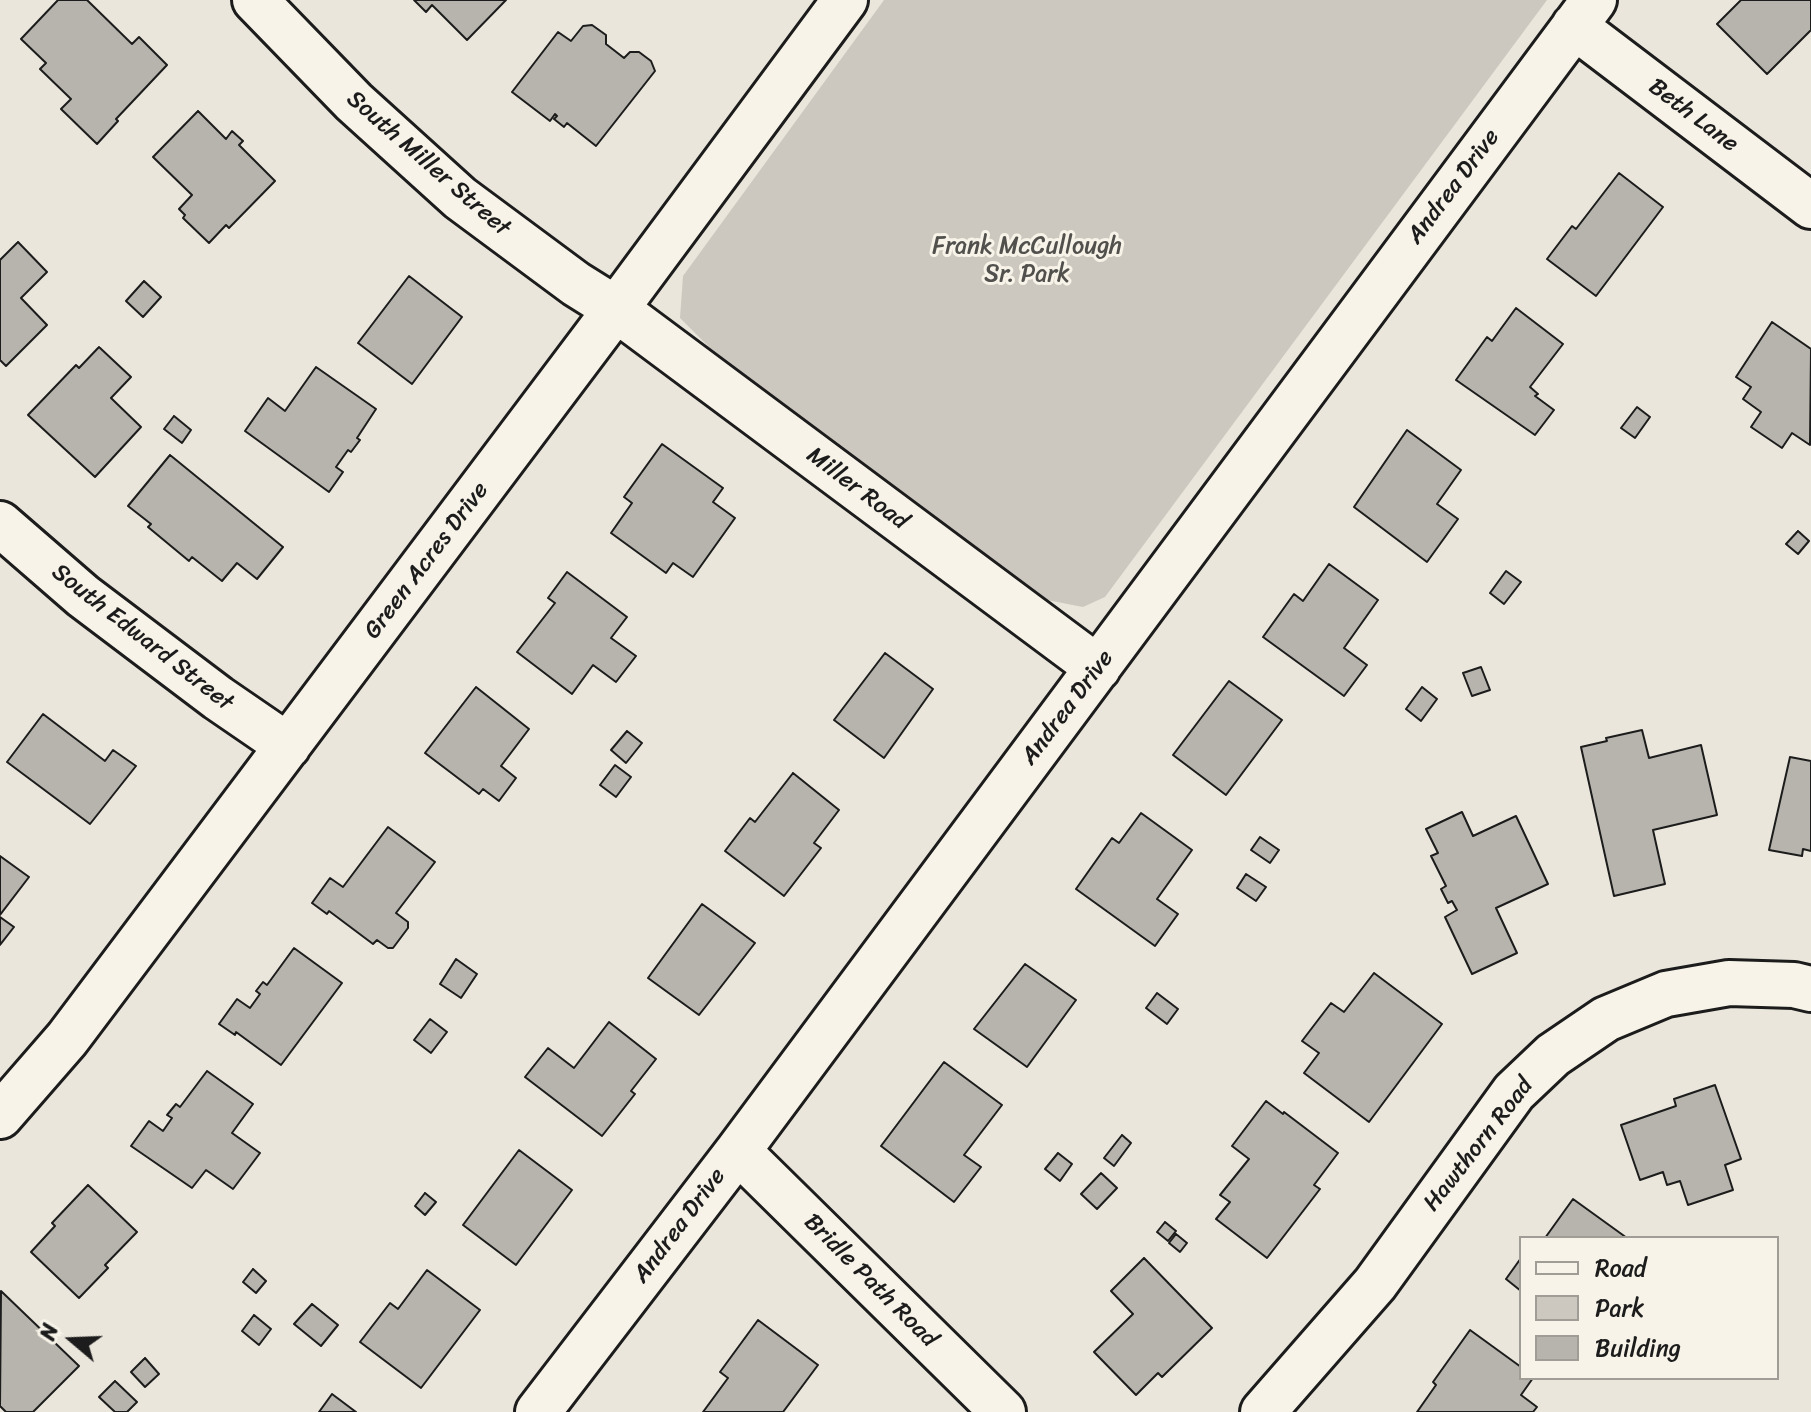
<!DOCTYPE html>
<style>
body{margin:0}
#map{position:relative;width:1811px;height:1412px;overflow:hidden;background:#eae6dc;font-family:Sriracha,sans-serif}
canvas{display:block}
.legend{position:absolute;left:1519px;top:1236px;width:260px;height:144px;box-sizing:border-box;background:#f7f3e8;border:2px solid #9f9d96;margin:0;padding:10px 14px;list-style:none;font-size:24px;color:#1c1c1c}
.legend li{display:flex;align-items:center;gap:16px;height:40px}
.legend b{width:40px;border:2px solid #9f9d96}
.north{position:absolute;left:32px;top:1300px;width:80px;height:80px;-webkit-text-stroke:6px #f7f3e8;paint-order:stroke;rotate:289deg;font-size:22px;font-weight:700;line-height:32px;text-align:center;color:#1c1c1c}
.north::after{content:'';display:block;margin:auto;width:28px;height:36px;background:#1c1c1c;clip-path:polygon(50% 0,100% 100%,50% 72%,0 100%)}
</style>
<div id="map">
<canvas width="1811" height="1412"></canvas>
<ul class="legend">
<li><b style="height:10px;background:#f7f3e8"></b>Road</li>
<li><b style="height:22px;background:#ccc8c0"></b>Park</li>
<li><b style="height:22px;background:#b6b4ac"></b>Building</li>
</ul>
<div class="north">N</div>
</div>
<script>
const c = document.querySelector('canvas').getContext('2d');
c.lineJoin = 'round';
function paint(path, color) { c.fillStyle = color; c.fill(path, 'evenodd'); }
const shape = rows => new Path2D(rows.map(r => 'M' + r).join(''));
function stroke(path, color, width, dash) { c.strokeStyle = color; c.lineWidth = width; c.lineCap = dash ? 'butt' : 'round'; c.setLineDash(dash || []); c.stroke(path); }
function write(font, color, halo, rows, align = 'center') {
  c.font = font + ' Sriracha,sans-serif'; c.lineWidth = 6; c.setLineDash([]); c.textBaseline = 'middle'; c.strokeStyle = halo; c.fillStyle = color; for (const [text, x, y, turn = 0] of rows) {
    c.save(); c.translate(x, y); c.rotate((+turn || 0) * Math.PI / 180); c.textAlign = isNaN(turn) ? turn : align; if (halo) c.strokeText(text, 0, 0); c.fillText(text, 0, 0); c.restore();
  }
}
const green = shape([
 [884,0,1547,0,1105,597,1083,607,1047,600,721,359,680,318,683,276]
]);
const building = shape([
 [58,0,87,0,132,44,139,37,167,65,116,119,118,121,97,144,61,109,71,99,40,69,46,63,21,39,58,0],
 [414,0,506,0,467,40,432,5,426,12,414,0],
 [1741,0,1811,0,1811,30,1767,74,1717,24,1741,0],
 [592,25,606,35,606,44,624,58,630,52,639,52,651,61,655,71,596,146,567,123,564,127,554,119,557,116,555,114,550,121,512,92,558,32,571,41,583,26,592,25],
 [198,111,226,139,232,131,243,141,239,145,275,181,229,228,226,225,209,243,183,218,185,215,179,209,192,195,153,157,198,111],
 [1619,173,1663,207,1596,296,1547,259,1572,226,1576,229,1619,173],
 [18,242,47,272,21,298,47,325,6,366,0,360,0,260,18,242],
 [409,276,462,317,412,384,358,343,409,276],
 [144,281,161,297,143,317,126,301,144,281],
 [1516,308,1563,344,1530,387,1538,394,1535,396,1554,410,1535,435,1456,380,1487,337,1492,341,1516,308],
 [1772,322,1811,349,1810,445,1792,433,1782,448,1751,427,1761,412,1743,399,1751,387,1736,377,1772,322],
 [99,347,131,377,111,398,141,427,95,477,28,415,76,365,79,368,99,347],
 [316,367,376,409,357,438,360,440,351,452,348,450,336,467,343,472,329,492,245,431,268,398,285,411,316,367],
 [1637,407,1650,417,1635,438,1621,428,1637,407],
 [174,416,191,430,182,443,164,429,174,416],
 [1407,430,1461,470,1437,504,1458,519,1427,562,1354,507,1407,430],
 [662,444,723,488,713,502,735,518,693,577,673,563,666,573,611,533,632,503,624,497,662,444],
 [170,455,283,547,257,579,237,563,222,581,192,557,189,561,148,527,151,524,128,506,170,455],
 [1798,531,1809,541,1798,554,1786,544,1798,531],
 [1329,564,1378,600,1344,648,1367,665,1344,696,1263,637,1294,594,1303,601,1329,564],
 [1506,571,1521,582,1504,604,1490,593,1506,571],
 [567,572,627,617,611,638,636,656,616,682,593,665,572,694,517,652,555,603,548,598,567,572],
 [885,653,933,689,884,758,834,720,885,653],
 [1481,667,1490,690,1472,696,1463,673,1481,667],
 [1229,681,1282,720,1226,795,1173,755,1229,681],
 [476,687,529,729,501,766,516,778,499,801,483,789,479,794,425,753,476,687],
 [1422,687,1437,699,1421,721,1406,709,1422,687],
 [43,714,105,761,113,750,136,766,90,824,7,762,43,714],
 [1642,730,1649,758,1701,745,1717,815,1653,830,1665,884,1614,896,1581,747,1607,741,1606,738,1642,730],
 [627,731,642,743,626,763,611,750,627,731],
 [1790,757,1811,761,1811,851,1803,849,1802,856,1769,850,1790,757],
 [615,765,631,777,616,797,600,785,615,765],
 [793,773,839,810,814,843,821,848,784,896,725,851,750,818,755,822,793,773],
 [1462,812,1473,836,1516,816,1548,884,1496,908,1517,953,1472,974,1445,917,1457,910,1452,901,1448,903,1441,889,1446,886,1431,856,1438,853,1426,829,1462,812],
 [1141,813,1192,850,1157,899,1178,914,1155,946,1076,889,1112,838,1119,843,1141,813],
 [388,827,435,862,396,913,408,922,408,928,393,948,388,948,377,940,373,944,329,911,327,914,312,903,330,878,343,887,388,827],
 [1260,837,1279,850,1270,863,1251,850,1260,837],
 [0,856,29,877,0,915,0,856],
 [1246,874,1266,887,1256,901,1237,888,1246,874],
 [702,904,755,943,699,1015,648,978,702,904],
 [0,917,14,927,0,945,0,917],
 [294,948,342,983,281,1065,236,1032,235,1035,219,1024,237,999,250,1008,260,994,256,991,263,982,267,985,294,948],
 [456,959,477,974,461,998,440,984,456,959],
 [1025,964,1076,1000,1027,1067,974,1029,1025,964],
 [1374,973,1442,1024,1369,1122,1304,1073,1319,1053,1302,1041,1331,1003,1344,1012,1374,973],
 [1157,993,1178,1009,1167,1024,1146,1008,1157,993],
 [430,1019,447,1032,431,1053,414,1040,430,1019],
 [609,1022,656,1059,631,1091,635,1094,602,1136,525,1077,548,1048,574,1068,609,1022],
 [944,1062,1002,1105,964,1155,981,1167,954,1202,881,1146,944,1062],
 [207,1071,253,1104,232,1133,260,1153,233,1189,206,1170,192,1188,131,1146,149,1121,163,1131,172,1118,167,1115,176,1104,180,1107,207,1071],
 [1715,1085,1741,1159,1725,1165,1733,1190,1688,1205,1680,1181,1667,1185,1663,1172,1640,1180,1621,1125,1676,1106,1674,1099,1715,1085],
 [1266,1101,1283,1114,1284,1112,1338,1153,1314,1185,1320,1189,1267,1258,1216,1219,1230,1202,1220,1195,1249,1159,1232,1146,1266,1101],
 [1122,1135,1131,1143,1114,1166,1104,1158,1122,1135],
 [519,1150,572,1190,516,1265,463,1225,519,1150],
 [1058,1153,1072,1164,1060,1181,1045,1169,1058,1153],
 [1101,1173,1117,1188,1097,1209,1081,1194,1101,1173],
 [88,1185,137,1232,105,1265,108,1268,79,1298,31,1252,55,1226,52,1223,88,1185],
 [425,1193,436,1202,425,1215,415,1206,425,1193],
 [1573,1199,1627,1238,1545,1238,1573,1199],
 [1165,1222,1176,1231,1168,1241,1157,1232,1165,1222],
 [1176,1234,1187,1243,1180,1252,1169,1243,1176,1234],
 [1144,1258,1212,1328,1162,1377,1158,1373,1136,1395,1094,1352,1133,1314,1111,1291,1144,1258],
 [1521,1258,1521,1291,1506,1279,1521,1258],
 [253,1269,266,1281,256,1293,243,1282,253,1269],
 [427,1270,480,1310,421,1388,360,1342,390,1303,398,1309,427,1270],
 [1,1291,79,1366,33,1412,6,1412,0,1406,1,1291],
 [312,1304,338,1325,321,1346,294,1324,312,1304],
 [254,1315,271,1329,259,1345,242,1331,254,1315],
 [758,1320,818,1365,783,1412,703,1412,728,1378,720,1372,758,1320],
 [1470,1330,1521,1367,1521,1378,1533,1378,1521,1395,1537,1407,1533,1412,1417,1412,1436,1385,1433,1382,1470,1330],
 [145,1358,159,1374,145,1387,131,1372,145,1358],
 [115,1381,137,1402,127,1412,115,1412,99,1397,115,1381],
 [332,1394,356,1412,319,1412,332,1394]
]);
const minor = shape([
 [255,0,354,102,460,198,576,284,616,309,1098,668],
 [1574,26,1811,206],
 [0,524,83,596,218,698,288,746],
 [0,1116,67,1039,616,309,845,0],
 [738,1151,1003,1412],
 [538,1412,738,1151,1594,0],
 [1263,1412,1375,1284,1514,1092,1553,1055,1606,1019,1666,994,1729,983,1794,985,1811,989]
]);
const streetNames = [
 ["Beth Lane",1693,116,37],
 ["South Miller Street",428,164,41],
 ["Andrea Drive",1454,187,-53],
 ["Miller Road",857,489,37],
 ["Green Acres Drive",427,561,-53],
 ["South Edward Street",142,638,38],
 ["Andrea Drive",1068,708,-53],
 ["Hawthorn Road",1479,1145,-52],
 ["Andrea Drive",680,1226,-53],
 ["Bridle Path Road",870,1281,45]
];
const parkNames = [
 ["Frank McCullough",1027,247],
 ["Sr. Park",1027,275]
];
paint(green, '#ccc8c0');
paint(building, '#b6b4ac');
stroke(building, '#1c1c1c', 2);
stroke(minor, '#1c1c1c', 50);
stroke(minor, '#f7f3e8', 44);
write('24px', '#1c1c1c', '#f7f3e8', streetNames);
write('24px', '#51504d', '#f7f3e8', parkNames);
</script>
